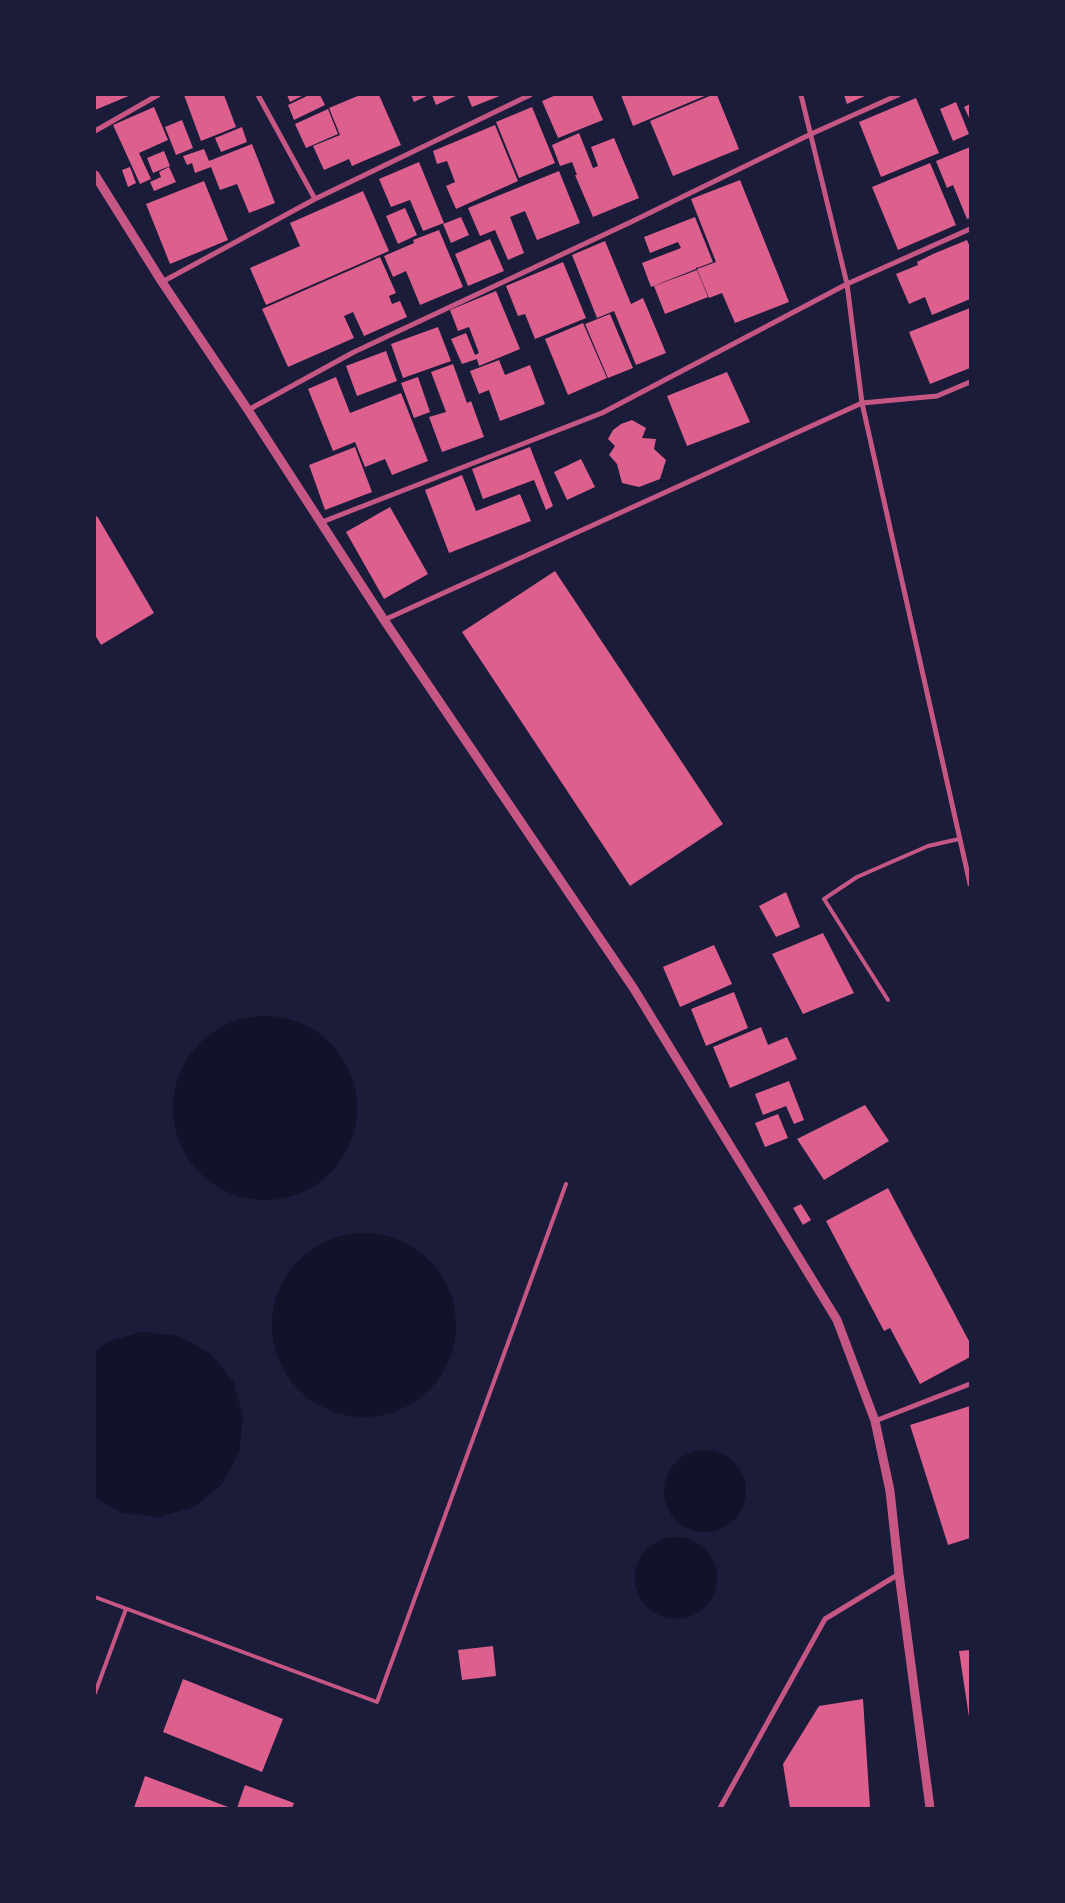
<!DOCTYPE html>
<style>
body{margin:0}
#map{position:relative;width:1065px;height:1903px;overflow:hidden;background:#1b1b3a;font-family:Raleway,sans-serif}
canvas{display:block}
.frame{position:absolute;inset:0;border:96px solid #1b1b3a;pointer-events:none}
</style>
<div id="map">
<canvas width="1065" height="1903"></canvas>
<div class="frame"></div>
</div>
<script>
const c = document.querySelector('canvas').getContext('2d');
c.lineJoin = 'round';
function paint(path, color) { c.fillStyle = color; c.fill(path, 'evenodd'); }
const shape = rows => new Path2D(rows.map(r => 'M' + r).join(''));
function stroke(path, color, width, dash) { c.strokeStyle = color; c.lineWidth = width; c.lineCap = dash ? 'butt' : 'round'; c.setLineDash(dash || []); c.stroke(path); }
const water = shape([
 '173 1108a92 92 0 1 1 184 0a92 92 0 1 1-184 0Z',
 '272 1325a92 92 0 1 1 184 0a92 92 0 1 1-184 0Z',
 [142,1332,178,1336,210,1353,233,1381,243,1416,239,1452,222,1484,194,1507,159,1517,123,1513,95,1498,95,1352,107,1342],
 '664 1491a41 41 0 1 1 82 0a41 41 0 1 1-82 0Z',
 '635 1578a41 41 0 1 1 82 0a41 41 0 1 1-82 0Z'
]);
const building = shape([
 [95,95,131,95,95,110],
 [184,95,224,95,236,127,201,141],
 [287,95,304,95,290,102],
 [309,95,320,95,325,105,294,120,288,105],
 [360,95,379,95,401,145,352,166,349,159,324,170,313,146,340,135,329,108],
 [411,95,429,95,414,102],
 [432,95,458,95,436,105],
 [467,95,502,95,472,107],
 [556,95,592,95,603,120,558,138,542,101],
 [621,95,707,95,633,126],
 [712,95,717,95,739,149,673,176,650,121],
 [844,95,867,95,847,104],
 [916,98,939,153,881,177,859,122],
 [956,102,969,134,953,141,940,109],
 [970,104,970,120,964,107],
 [154,107,168,140,139,153,151,179,140,184,113,125],
 [532,107,555,163,519,178,496,122],
 [328,109,338,134,306,148,295,124],
 [182,120,193,148,176,155,165,127],
 [495,125,518,181,456,209,446,186,455,182,447,161,437,164,433,151],
 [242,127,247,142,221,152,215,138],
 [579,133,593,168,598,166,591,147,614,138,639,198,593,217,575,175,577,175,572,162,560,166,552,145],
 [252,144,275,203,249,213,237,184,220,190,211,167,195,173,192,163,187,165,183,156,204,149,209,161],
 [970,147,970,218,967,219,953,185,947,188,936,161],
 [164,151,170,166,153,173,147,158],
 [419,162,444,223,423,231,410,200,391,207,379,179],
 [930,163,956,225,898,250,872,187],
 [130,167,136,183,128,187,122,170],
 [169,167,176,182,154,191,150,182,161,177,159,172],
 [559,171,580,223,537,240,525,211,510,217,524,253,508,260,495,230,480,236,468,208],
 [740,180,789,302,735,323,722,293,709,298,697,269,716,262,691,199],
 [204,181,228,240,170,264,146,204],
 [363,191,389,251,266,305,250,268,300,246,290,223],
 [405,208,417,235,398,244,386,216],
 [461,217,469,235,451,243,443,224],
 [695,217,713,262,697,268,696,267,696,269,651,287,642,263,681,248,678,242,650,253,644,237],
 [439,230,463,287,420,305,406,271,393,277,384,256,414,243,413,240],
 [490,239,504,271,468,286,455,254],
 [967,240,970,247,970,299,932,315,925,297,909,304,896,274,918,265,917,262,933,254],
 [605,241,631,304,643,298,666,353,636,365,614,311,597,318,572,255],
 [380,257,396,293,389,296,392,304,400,301,407,317,364,336,353,312,344,316,354,338,288,367,262,309],
 [563,262,586,318,535,339,525,314,518,316,506,286],
 [697,270,708,297,665,314,654,286],
 [496,291,520,349,479,366,477,359,462,364,451,339,466,333,475,355,479,353,469,327,458,331,450,310],
 [970,308,970,368,930,384,909,332],
 [610,314,633,368,608,378,585,324],
 [583,323,607,378,568,395,545,339],
 [438,327,451,361,403,378,391,344],
 [386,351,397,381,357,396,346,366],
 [499,360,505,375,530,365,545,404,500,421,489,390,479,394,470,371],
 [453,364,467,403,471,401,484,437,442,452,429,417,446,412,431,372],
 [727,372,750,422,687,446,667,396],
 [336,377,350,413,401,393,428,461,392,475,385,459,365,467,355,442,333,451,308,389],
 [418,377,430,412,414,418,401,383],
 [632,420,646,428,642,438,656,439,654,449,666,460,660,479,639,487,622,483,617,464,609,455,615,446,608,439,613,430,621,424],
 [355,447,372,492,325,510,309,465],
 [530,447,553,506,546,510,534,480,483,499,472,469],
 [581,459,595,487,567,500,554,472],
 [462,475,476,511,520,494,531,521,449,553,425,490],
 [390,507,428,574,384,599,346,532],
 [97,516,154,613,101,645,95,635,95,518],
 [555,571,723,824,630,886,462,632],
 [786,892,800,927,776,937,759,906],
 [823,933,854,993,803,1014,772,954],
 [714,945,732,984,680,1007,663,967],
 [734,992,748,1028,706,1046,691,1009],
 [761,1027,768,1045,787,1037,797,1059,730,1088,713,1047],
 [789,1081,804,1120,794,1124,786,1106,763,1115,755,1094],
 [865,1105,889,1141,824,1180,797,1139],
 [778,1114,788,1138,765,1147,755,1123],
 [888,1188,970,1343,970,1357,920,1384,890,1328,884,1331,826,1221],
 [801,1204,811,1220,803,1225,793,1208],
 [970,1406,970,1538,948,1545,910,1425],
 [493,1646,496,1676,462,1680,458,1650],
 [970,1650,970,1717,969,1717,959,1651],
 [183,1679,283,1719,262,1772,163,1732],
 [863,1699,870,1808,790,1808,783,1764,819,1706],
 [145,1776,231,1808,134,1808],
 [245,1785,294,1803,292,1808,237,1808]
]);
const service = shape([
 [888,1000,824,899,857,877,928,846,959,839],
 [95,1597,377,1702,566,1184],
 [95,1693,126,1609]
]);
const minor = shape([
 [258,95,315,199],
 [801,95,847,284,862,403,970,884],
 [95,131,158,95],
 [162,282,315,199,530,95],
 [248,410,354,352,631,222,811,134,898,95],
 [322,522,602,413,847,284,970,229],
 [384,620,862,403,937,396,970,382],
 [875,1421,970,1384],
 [720,1808,825,1619,899,1574]
]);
const tertiary = shape([
 [95,175,162,282,248,410,384,620,634,989,837,1320,875,1421,890,1491,899,1574,930,1808]
]);
paint(water, '#12122b');
paint(building, '#dd5f8e');
stroke(service, '#c65784', 4);
stroke(minor, '#c65784', 5);
stroke(tertiary, '#c65784', 9);
</script>
